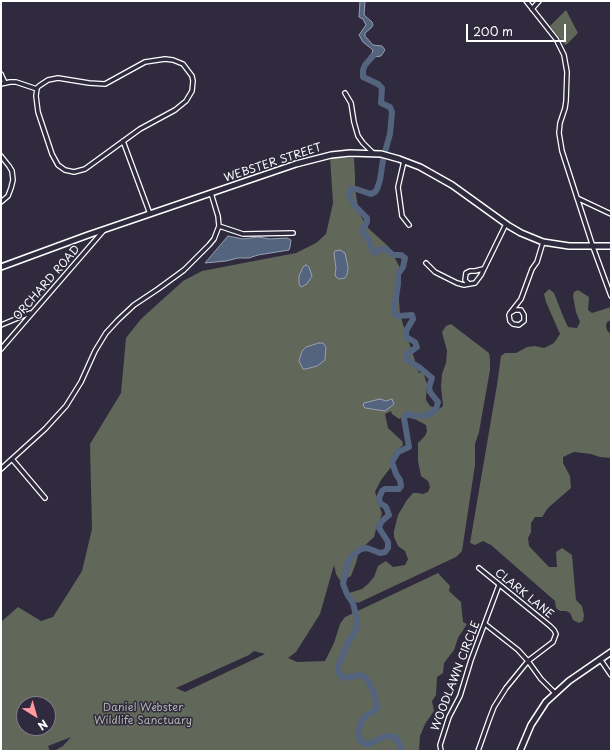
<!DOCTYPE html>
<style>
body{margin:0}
#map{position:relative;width:612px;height:752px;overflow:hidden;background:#2f2a3d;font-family:"Playpen Sans",sans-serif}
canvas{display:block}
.frame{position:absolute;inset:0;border:2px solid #fff;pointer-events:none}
.north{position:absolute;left:16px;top:696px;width:40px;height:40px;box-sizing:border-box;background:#2f2a3d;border:1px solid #827f8b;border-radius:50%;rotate:143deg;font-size:11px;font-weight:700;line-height:16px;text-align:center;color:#fff}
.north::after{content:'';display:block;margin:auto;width:14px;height:18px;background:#ff9aa2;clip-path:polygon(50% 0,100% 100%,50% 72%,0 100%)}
.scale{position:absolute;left:466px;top:24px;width:100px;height:18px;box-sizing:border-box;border:2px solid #fff;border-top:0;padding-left:5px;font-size:12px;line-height:14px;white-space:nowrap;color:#fff;-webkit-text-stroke:3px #2f2a3d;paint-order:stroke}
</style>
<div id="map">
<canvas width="612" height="752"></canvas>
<div class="frame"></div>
<div class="north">N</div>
<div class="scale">200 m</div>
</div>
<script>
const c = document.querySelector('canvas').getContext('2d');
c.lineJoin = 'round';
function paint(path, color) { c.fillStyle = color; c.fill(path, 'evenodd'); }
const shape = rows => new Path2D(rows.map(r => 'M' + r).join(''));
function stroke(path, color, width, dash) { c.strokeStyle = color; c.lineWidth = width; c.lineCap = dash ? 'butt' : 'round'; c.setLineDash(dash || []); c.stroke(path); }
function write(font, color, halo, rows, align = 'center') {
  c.font = font + ' "Playpen Sans",sans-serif'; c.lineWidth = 3; c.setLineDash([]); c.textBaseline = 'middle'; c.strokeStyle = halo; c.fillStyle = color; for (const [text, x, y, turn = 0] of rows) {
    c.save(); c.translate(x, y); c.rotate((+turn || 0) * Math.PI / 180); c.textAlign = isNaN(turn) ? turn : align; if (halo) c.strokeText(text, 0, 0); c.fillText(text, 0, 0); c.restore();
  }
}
const green = shape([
 [566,10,578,33,567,44,565,45,550,26],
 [330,157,354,158,355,176,355,189,359,213,368,228,389,247,400,268,399,300,400,315,419,373,423,372,427,384,426,400,430,406,439,409,443,406,441,386,442,374,446,363,447,351,442,332,446,326,451,324,489,353,490,359,490,370,479,432,475,444,475,465,462,551,456,557,358,603,352,599,349,593,362,589,368,584,374,577,378,566,386,561,393,567,405,565,408,559,405,551,398,546,394,537,394,531,398,515,407,500,413,493,417,493,423,494,428,492,430,487,428,481,421,476,418,461,418,443,425,436,427,431,426,425,407,415,399,419,392,414,391,411,385,414,388,428,402,441,403,445,394,453,391,467,381,480,375,492,382,514,376,529,374,537,359,551,356,563,351,576,341,582,336,574,334,565,320,614,296,652,288,658,297,662,325,661,334,643,340,624,345,617,438,573,450,586,449,591,461,602,463,622,467,624,458,638,454,650,444,663,443,673,437,677,436,695,432,701,434,711,425,724,420,736,419,751,54,751,63,746,71,737,48,746,50,751,1,751,1,622,18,607,41,621,53,617,82,571,92,529,90,444,121,393,126,338,141,319,183,281,202,271,296,253,316,243,326,234,333,203],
 [254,651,265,654,185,692,176,688,249,655],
 [24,704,48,704,48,728,24,728],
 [549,289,554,293,563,316,568,327,577,328,580,322,576,312,573,296,574,292,578,290,589,297,588,310,592,313,611,307,611,320,607,322,606,326,607,330,611,335,611,458,600,457,591,454,574,452,563,457,563,463,570,476,571,488,548,508,542,517,535,517,531,523,531,532,528,538,529,546,549,567,557,567,556,552,562,548,572,555,576,600,582,606,584,615,583,621,579,623,573,620,570,613,566,611,560,611,556,608,555,601,491,545,483,541,475,545,470,543,497,385,501,356,505,353,516,353,527,347,535,346,544,348,554,343,560,334,546,302,544,294]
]);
const water = shape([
 [360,1,365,1,364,15,372,22,373,25,371,28,365,33,365,36,373,45,382,46,385,50,381,56,374,57,369,62,368,58,372,53,373,50,363,42,359,35,366,25,363,19,359,17,360,1],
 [228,236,243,239,258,237,270,239,287,238,291,240,290,247,289,250,258,255,249,258,238,258,226,261,205,263,228,236],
 [340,250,345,253,348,267,347,275,345,278,339,279,336,277,335,274,336,269,334,253,335,251,340,250],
 [306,265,309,267,312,276,307,284,301,287,299,284,299,276,303,267,306,265],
 [319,343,323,343,326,347,325,360,317,366,306,369,303,369,299,361,302,351,306,347,319,343],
 [380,399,386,401,392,399,394,404,385,411,365,408,363,406,364,403,380,399]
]);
const river = shape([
 [373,56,365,65,363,70,363,77,378,84,382,88,381,103,390,107,392,112,390,134,385,152],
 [383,160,380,180,377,189,375,192,371,194,356,189,351,189,349,194,354,205,367,218,367,222,362,231,369,240,372,250,375,253,381,249,386,249,393,255,401,255,405,258,403,267,398,274,398,284,394,310,395,314,399,316,412,315,413,319,406,331,406,337,415,342,417,347,407,354,407,360,419,367,432,378,429,387,430,392,438,402,436,409,428,415,414,416,407,414,404,418,409,447,398,452,392,462,396,474,400,480,401,486,399,489,385,489,382,491,379,498,380,503,386,507,389,515,381,522,379,528,388,542,388,548,385,552,380,553,367,548,361,549,352,556,348,562,343,584,347,594,353,603,356,616,357,629,348,642,338,667,340,675,345,678,361,675,367,679,375,695,376,704,376,710,367,715,361,722,358,731,360,740,364,743,369,744,386,736,395,737,401,746,399,751]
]);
const street = shape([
 [526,1,556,39,564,55,567,72,566,101,565,108,560,123,559,133,562,151,593,247,611,296],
 [532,9,539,1],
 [165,59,173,60,183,64,192,76,193,81,192,91,186,101,175,110,140,129,85,169,74,172,65,170,58,165,52,154,38,112,36,96,37,88,39,86,48,80,58,78,89,83,105,84,145,62,165,59],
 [1,74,5,83],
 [1,84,10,82,16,82,37,89],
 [345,93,351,103,354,122,358,136,363,143,374,154],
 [123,141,150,214],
 [1,156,9,166,12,171,13,180,11,188,8,196,1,202],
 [404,161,398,187,402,216,409,225],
 [577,198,611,214],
 [219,226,243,234,293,233],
 [426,263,435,272,457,283,464,285,475,283,481,275,506,224],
 [469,284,465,280,466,273,470,271,475,271,483,269],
 [510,313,515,310,521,310,524,315,524,321,519,325,513,324,510,321,509,315,510,313,521,299,532,269,537,262,543,242],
 [1,325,30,313],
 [1,349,104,230],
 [12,459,45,498],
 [1,469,45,429,66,406,81,382,95,351,106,333,118,320,134,305,158,289,184,270,209,245,214,239,219,226,218,216,211,193],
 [485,624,518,650,528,661,541,679,555,693],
 [600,659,611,675],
 [441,751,440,745,449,717,460,696,471,660,499,585],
 [478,751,489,720,494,707,506,688,528,661,553,642,556,634,554,630,550,626,479,568]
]);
const secondary = shape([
 [1,267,88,235,296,164,331,155,350,153,381,154,399,159,420,167,452,185,509,226,521,233,543,242,569,246,611,246],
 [520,751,531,725,546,702,569,681,611,652]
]);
const streetNames = [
 ["WEBSTER STREET",273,163,-18],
 ["ORCHARD ROAD",47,283,-49],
 ["CLARK LANE",524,594,39],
 ["WOODLAWN CIRCLE",456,676,-69]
];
const parkNames = [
 ["Daniel Webster",143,708],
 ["Wildlife Sanctuary",143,721]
];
paint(green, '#616759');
paint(water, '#54637e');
stroke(water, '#98a1b2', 1);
stroke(river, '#54637e', 6);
stroke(street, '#fff', 6);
stroke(secondary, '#fff', 8);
stroke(street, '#2f2a3d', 3.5);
stroke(secondary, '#2f2a3d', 5);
write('11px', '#fff', '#2f2a3d', streetNames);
write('11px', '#b0b3ac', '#2f2a3d', parkNames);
</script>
